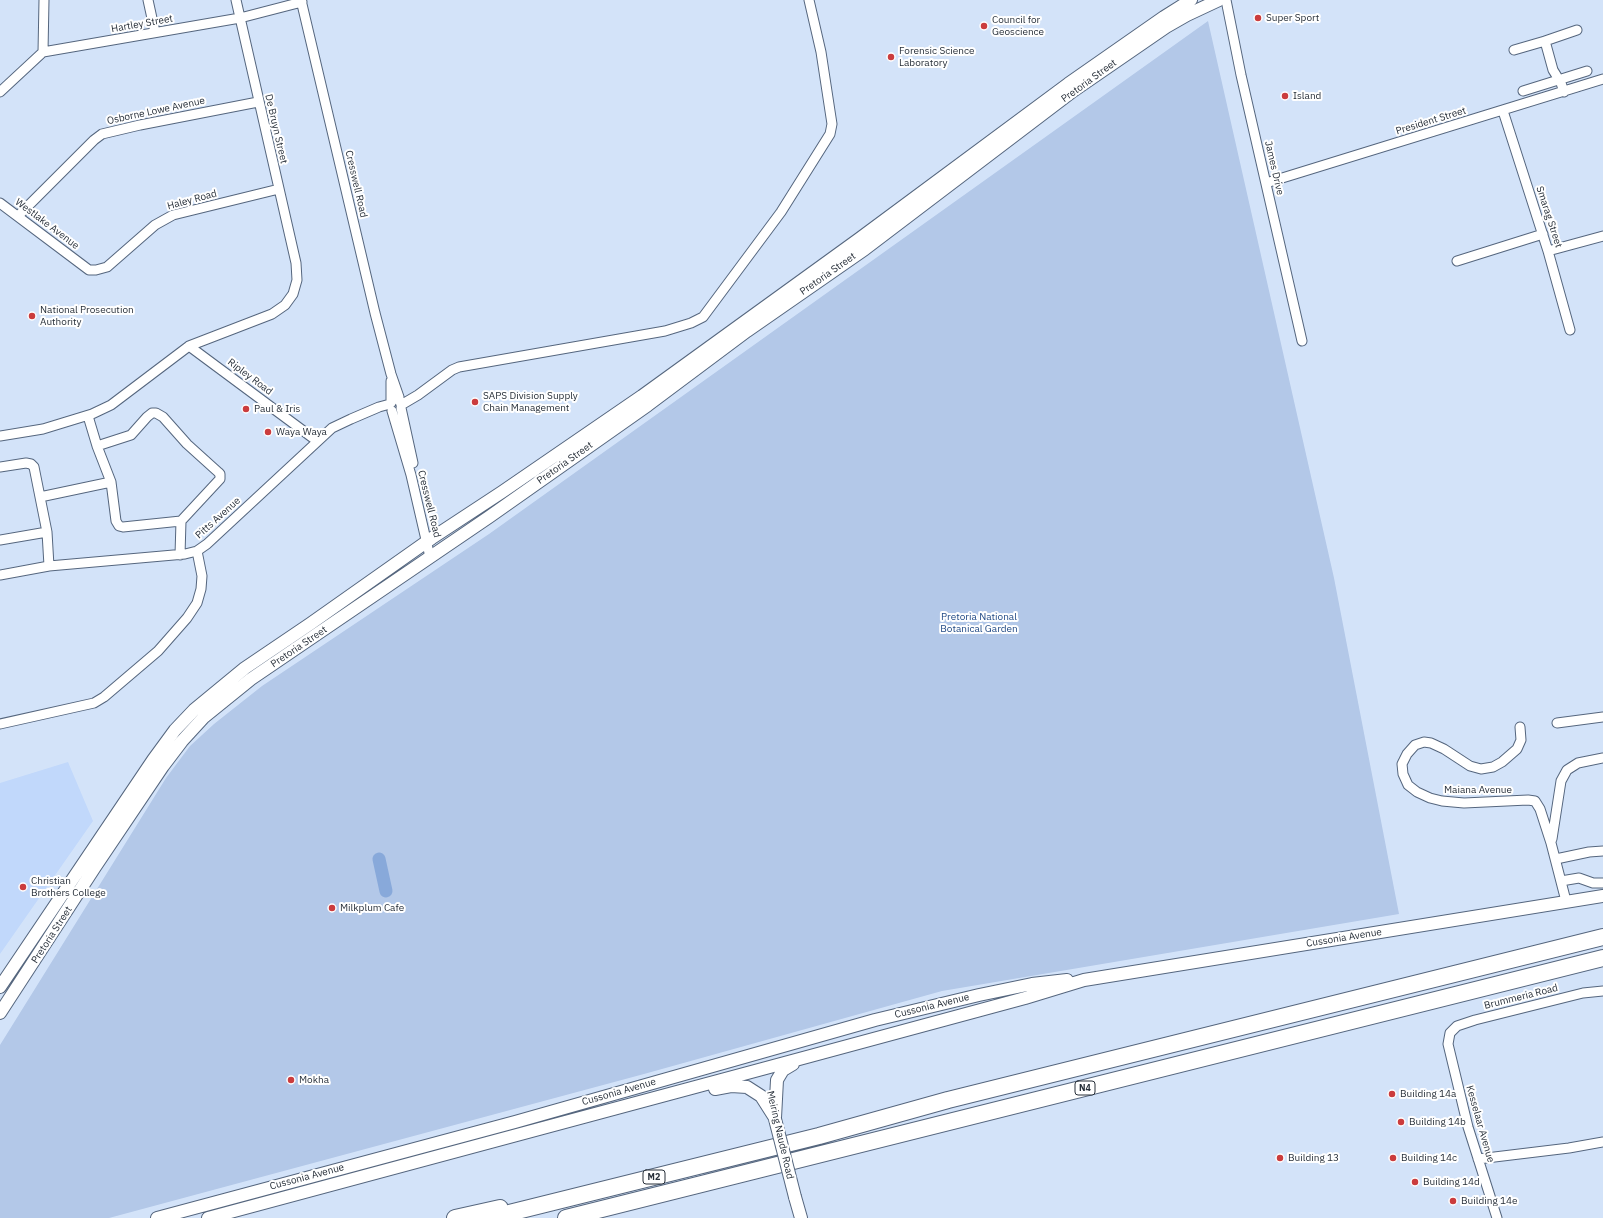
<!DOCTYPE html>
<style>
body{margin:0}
canvas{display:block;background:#d3e3f9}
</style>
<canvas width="1603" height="1218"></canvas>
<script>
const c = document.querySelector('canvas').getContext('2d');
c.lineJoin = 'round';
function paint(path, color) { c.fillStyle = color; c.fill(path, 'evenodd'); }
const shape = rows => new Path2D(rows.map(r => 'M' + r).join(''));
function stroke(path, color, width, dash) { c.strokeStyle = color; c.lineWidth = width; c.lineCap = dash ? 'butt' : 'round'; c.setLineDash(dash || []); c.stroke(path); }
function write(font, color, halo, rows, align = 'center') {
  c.font = font + ' "IBM Plex Sans",sans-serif'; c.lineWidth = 4; c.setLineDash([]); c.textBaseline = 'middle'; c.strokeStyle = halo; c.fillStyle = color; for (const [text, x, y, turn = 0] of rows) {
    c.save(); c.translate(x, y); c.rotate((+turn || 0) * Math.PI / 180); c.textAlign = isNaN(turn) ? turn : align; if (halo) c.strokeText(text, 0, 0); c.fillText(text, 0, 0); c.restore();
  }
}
const built = shape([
 [68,762,93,821,0,954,0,783]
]);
const green = shape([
 [1208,21,1334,578,1399,914,942,991,644,1074,109,1218,0,1218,0,1045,166,778,190,746,214,724,262,686,489,534]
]);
const river = shape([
 [379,859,386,891]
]);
const street = shape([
 [148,0,155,32],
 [301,0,375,313,391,374,399,397,399,401],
 [1226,0,1241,75,1302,341],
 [1545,41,1577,30],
 [1514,50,1545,41,1553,70,1561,83,1564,92],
 [43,52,44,0],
 [1523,91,1587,71],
 [0,92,43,52,240,18,302,2],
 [1503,111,1548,251,1570,330],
 [1266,183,1603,79],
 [0,203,89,270,96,270,107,267,155,225,173,215,279,189],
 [18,216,94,140,102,134,140,125,258,102],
 [1548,251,1603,236],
 [1457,261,1543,234],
 [189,346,317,441],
 [391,403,391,381],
 [401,405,418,395,452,370,459,367,665,331,691,323,703,317,781,212,830,134,832,124,830,111,821,52,809,0],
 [401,408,413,463],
 [392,411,411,475,430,557],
 [88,416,97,446,111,482,116,521,119,526,123,527,181,521,220,479,220,474,218,472,187,444,163,417,156,413,152,413,147,417,131,435,97,446],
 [0,436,43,429,92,414,111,405,189,346,272,314,285,305,293,294,297,280,296,263,236,0],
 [0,467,26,463,31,464,34,467,47,532,49,566],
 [40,497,111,482],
 [0,540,47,532],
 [180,555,181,521],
 [0,575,49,566,185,554,197,551,207,544,332,428,351,419,379,407,390,404],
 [1557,723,1603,717],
 [0,724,94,703,104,697,158,651,187,618,197,603,201,589,202,576,197,551],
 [1520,727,1521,740,1517,749,1502,762,1493,767,1481,769,1470,766,1444,749,1431,743,1424,742,1415,745,1407,754,1402,764,1403,774,1408,785,1417,792,1430,798,1442,801,1464,803,1528,800,1535,801,1540,809,1551,843,1566,901],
 [1552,839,1561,781,1567,770,1578,763,1603,758],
 [1556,859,1589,852,1603,851],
 [1561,881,1579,878,1593,883,1603,883],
 [1478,1159,1569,1148,1603,1142],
 [1497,1218,1468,1127,1448,1044,1450,1033,1457,1026,1475,1020,1583,993,1603,991]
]);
const secondary = shape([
 [0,987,153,760,175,730,194,710,245,668,310,624,432,538,502,492,642,396,859,239,1068,84,1164,17,1191,0],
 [0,1013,95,867,163,766,182,741,204,717,251,679,489,517,648,405,747,331,865,249,1073,91,1166,27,1187,15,1219,0],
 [715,1089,731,1086,747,1087,761,1096,775,1118],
 [775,1118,777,1080,783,1070,793,1064],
 [795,1197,801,1218],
 [157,1218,515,1122,875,1020,979,995,1032,984,1067,980],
 [208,1218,766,1068,1025,998,1084,980,1603,896]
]);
const highway = shape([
 [455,1218,500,1208],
 [489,1218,819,1136,948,1100,1603,937],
 [566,1218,1603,958]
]);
const secondaryBridge = shape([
 [775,1119,795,1197]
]);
const markers = [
 [1258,18,4,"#cb3c3d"],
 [984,26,4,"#cb3c3d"],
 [891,57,4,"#cb3c3d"],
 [1285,96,4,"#cb3c3d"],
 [32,316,4,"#cb3c3d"],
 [475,402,4,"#cb3c3d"],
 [246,409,4,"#cb3c3d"],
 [268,432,4,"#cb3c3d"],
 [23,887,4,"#cb3c3d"],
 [332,908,4,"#cb3c3d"],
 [291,1080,4,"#cb3c3d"],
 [1392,1094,4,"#cb3c3d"],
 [1401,1122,4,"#cb3c3d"],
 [1280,1158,4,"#cb3c3d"],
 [1393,1158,4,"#cb3c3d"],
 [1415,1182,4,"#cb3c3d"],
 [1453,1201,4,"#cb3c3d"]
];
const shields = [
 [1085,1088,20],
 [654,1177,22]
];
const shieldNames = [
 ["N4",1085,1088],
 ["M2",654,1177]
];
const poiNames = [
 ["Super Sport",1266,18],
 ["Council for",992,20],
 ["Geoscience",992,32],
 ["Forensic Science",899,51],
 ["Laboratory",899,63],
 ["Island",1293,96],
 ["National Prosecution",40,310],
 ["Authority",40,322],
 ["SAPS Division Supply",483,396],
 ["Chain Management",483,408],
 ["Paul & Iris",254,409],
 ["Waya Waya",276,432],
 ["Christian",31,881],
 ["Brothers College",31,893],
 ["Milkplum Cafe",340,908],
 ["Mokha",299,1080],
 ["Building 14a",1400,1094],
 ["Building 14b",1409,1122],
 ["Building 13",1288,1158],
 ["Building 14c",1401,1158],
 ["Building 14d",1423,1182],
 ["Building 14e",1461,1201]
];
const streetNames = [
 ["Hartley Street",142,24,-10],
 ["Pretoria Street",1089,81,-36],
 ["Osborne Lowe Avenue",156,111,-12],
 ["President Street",1431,121,-17],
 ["De Bruyn Street",276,129,77],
 ["James Drive",1274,168,77],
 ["Cresswell Road",356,184,77],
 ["Haley Road",192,200,-15],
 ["Smarag Street",1549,217,72],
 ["Westlake Avenue",47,224,37],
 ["Pretoria Street",828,274,-35],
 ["Ripley Road",250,377,37],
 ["Pretoria Street",565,463,-35],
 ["Cresswell Road",429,504,76],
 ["Pitts Avenue",218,518,-42],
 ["Pretoria Street",299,647,-34],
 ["Maiana Avenue",1478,790],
 ["Pretoria Street",52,935,-57],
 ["Cussonia Avenue",1344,938,-9],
 ["Brummeria Road",1521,997,-14],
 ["Cussonia Avenue",932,1006,-14],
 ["Cussonia Avenue",619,1092,-16],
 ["Kesselaar Avenue",1480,1124,74],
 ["Meiring Naude Road",780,1135,77],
 ["Cussonia Avenue",307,1177,-15]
];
const parkNames = [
 ["Pretoria National",979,617],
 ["Botanical Garden",979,629]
];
paint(built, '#c1d8fb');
paint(green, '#b3c8e8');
stroke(river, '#88a9da', 13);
stroke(street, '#55667e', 11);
stroke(secondary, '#55667e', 14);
stroke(highway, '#55667e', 18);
stroke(street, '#fff', 9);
stroke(secondary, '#fff', 12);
stroke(highway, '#fff', 16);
stroke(secondaryBridge, '#55667e', 14, []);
stroke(secondaryBridge, '#fff', 12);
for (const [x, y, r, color] of markers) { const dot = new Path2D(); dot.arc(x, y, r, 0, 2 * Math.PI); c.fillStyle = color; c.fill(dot); stroke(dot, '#fff', 1.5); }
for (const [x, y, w] of shields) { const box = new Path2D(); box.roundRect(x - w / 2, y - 7, w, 14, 3); c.fillStyle = '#fff'; c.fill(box); stroke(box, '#272f39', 1); }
write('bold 9px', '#272f39', null, shieldNames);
write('10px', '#272f39', '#fff', poiNames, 'left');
write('10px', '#272f39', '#fff', streetNames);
write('10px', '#214a85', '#fff', parkNames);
</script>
